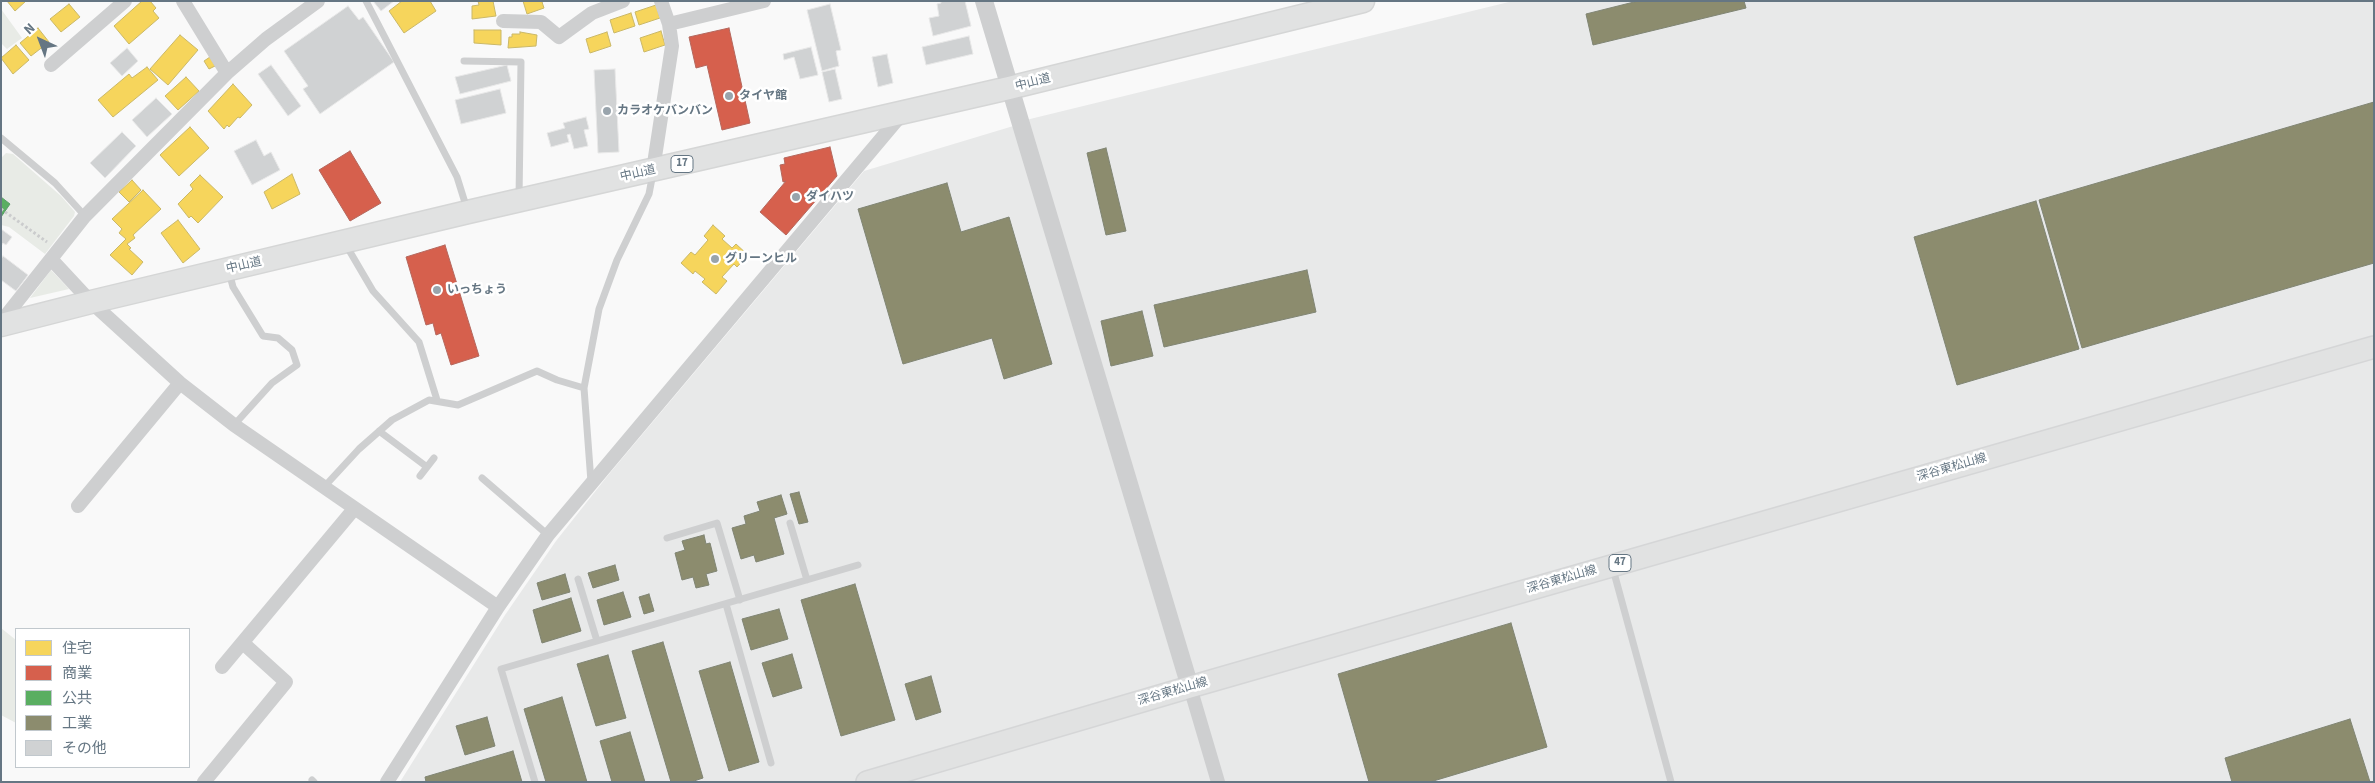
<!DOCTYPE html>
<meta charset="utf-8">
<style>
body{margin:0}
#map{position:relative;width:2375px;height:783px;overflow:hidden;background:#f9f9f9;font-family:"Source Sans 3","Noto Sans JP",sans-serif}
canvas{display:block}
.frame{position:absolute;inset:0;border:2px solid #657683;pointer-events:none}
.legend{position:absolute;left:15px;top:628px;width:175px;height:140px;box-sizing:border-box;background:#fff;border:1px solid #c1c8cd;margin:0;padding:6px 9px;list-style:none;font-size:15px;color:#657683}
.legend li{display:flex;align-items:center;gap:10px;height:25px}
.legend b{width:25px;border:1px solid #c1c8cd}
.north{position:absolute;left:15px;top:15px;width:50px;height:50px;-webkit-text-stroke:4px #fff;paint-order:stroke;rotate:317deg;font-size:14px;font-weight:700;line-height:20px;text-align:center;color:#657683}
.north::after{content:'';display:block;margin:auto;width:18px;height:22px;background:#657683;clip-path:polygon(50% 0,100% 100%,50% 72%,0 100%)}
</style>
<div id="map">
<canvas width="2375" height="783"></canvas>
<div class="frame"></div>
<ul class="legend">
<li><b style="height:14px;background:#f6d55c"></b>住宅</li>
<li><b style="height:14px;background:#d6604d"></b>商業</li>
<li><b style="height:14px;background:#5aae61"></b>公共</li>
<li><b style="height:14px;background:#8c8c6e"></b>工業</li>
<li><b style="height:14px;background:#d0d2d3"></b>その他</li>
</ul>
<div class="north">N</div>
</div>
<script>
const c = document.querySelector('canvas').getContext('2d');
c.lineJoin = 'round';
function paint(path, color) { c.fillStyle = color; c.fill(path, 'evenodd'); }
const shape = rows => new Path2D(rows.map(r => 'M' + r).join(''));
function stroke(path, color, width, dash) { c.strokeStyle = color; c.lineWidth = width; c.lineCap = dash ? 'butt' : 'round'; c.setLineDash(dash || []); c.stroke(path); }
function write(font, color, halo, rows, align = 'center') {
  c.font = font + ' "Source Sans 3","Noto Sans JP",sans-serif'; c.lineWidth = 5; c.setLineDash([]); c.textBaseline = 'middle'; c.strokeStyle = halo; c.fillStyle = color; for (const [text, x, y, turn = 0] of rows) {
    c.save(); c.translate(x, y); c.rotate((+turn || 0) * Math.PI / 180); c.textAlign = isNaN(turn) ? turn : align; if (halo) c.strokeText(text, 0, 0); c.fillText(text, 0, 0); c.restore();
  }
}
const built = shape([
 [1513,1,2374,1,2374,782,1221,782,1026,120],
 [1020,124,1215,782,400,782,505,615,556,541,609,474,864,171]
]);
const green = shape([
 [1,9,22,38,7,49,1,43],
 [6,153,13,154,61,196,75,212,74,216,45,254,9,227,1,225,1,158],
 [51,270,69,289,30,298],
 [1,628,16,640,16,723,1,715]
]);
const homes = shape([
 [7,1,26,1,15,11,7,1],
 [142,1,150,1,156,8,153,11,159,18,129,44,114,26,142,1],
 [402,1,430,1,436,11,404,33,389,11,402,1],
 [478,1,493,1,496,16,472,19,472,6,479,5,478,1],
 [523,1,545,1,542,2,544,8,527,14,523,1],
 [69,4,80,17,61,32,50,19,69,4],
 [656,5,660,18,639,25,635,12,656,5],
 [631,13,635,26,614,33,610,20,631,13],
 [38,28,49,42,31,56,20,43,38,28],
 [474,30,501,30,501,45,474,43,474,30],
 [661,31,665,45,644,52,640,38,661,31],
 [520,32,537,35,536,46,508,48,509,37,512,37,512,34,520,34,520,32],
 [607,32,611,46,590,53,586,39,607,32],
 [180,35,198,50,168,85,150,69,180,35],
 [16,45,29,60,13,74,1,58,16,45],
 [210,57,215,66,209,69,204,61,210,57],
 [147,67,158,80,113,117,98,100,129,74,132,78,147,67],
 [186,77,199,91,178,110,165,96,186,77],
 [233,84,252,105,240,118,238,117,229,127,227,125,224,129,208,111,233,84],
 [190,127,209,148,179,176,160,155,190,127],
 [292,174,300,194,272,209,264,192,292,174],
 [200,175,223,197,198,223,191,216,189,218,178,204,193,189,190,185,200,175],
 [132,180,141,190,129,202,119,192,132,180],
 [143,190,161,209,133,235,135,238,127,244,131,248,129,249,143,262,132,275,110,255,126,239,119,233,122,229,112,219,143,190],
 [178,220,200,249,183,263,161,233,178,220],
 [713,225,725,236,722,239,732,248,736,244,748,255,737,267,734,264,722,277,727,281,716,294,702,282,705,279,695,271,693,274,681,263,691,252,695,255,708,240,704,236,713,225]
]);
const shops = shape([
 [729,28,750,123,722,130,707,65,696,68,689,37,729,28],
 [830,147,837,176,786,235,760,212,786,181,783,182,780,165,785,164,784,158,830,147],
 [350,151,381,203,350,221,319,170,350,151],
 [445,245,479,356,451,365,441,333,436,335,433,323,426,325,406,257,445,245]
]);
const public = shape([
 [1,197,10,204,1,217,1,197]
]);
const industry = shape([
 [1638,1,1744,1,1746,8,1593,45,1586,14,1638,1],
 [2374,102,2374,263,2082,348,2039,200,2374,102],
 [1106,148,1126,231,1106,235,1087,153,1106,148],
 [947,183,961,232,1009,217,1052,364,1004,379,992,338,903,364,858,209,947,183],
 [2036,201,2079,349,1957,385,1914,237,2036,201],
 [1307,270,1316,312,1164,347,1154,305,1307,270],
 [1142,311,1153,356,1111,366,1101,321,1142,311],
 [799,492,808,522,799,524,790,494,799,492],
 [781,495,787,514,774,518,784,554,756,562,754,555,741,559,732,528,746,524,744,516,760,511,757,502,781,495],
 [704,535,706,544,710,543,717,571,706,574,709,585,696,588,693,577,682,580,675,553,685,550,682,541,704,535],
 [615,565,619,580,593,588,588,573,615,565],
 [565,574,570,592,542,600,537,583,565,574],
 [855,584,895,720,841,736,801,600,855,584],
 [623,592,631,617,604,625,597,600,623,592],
 [649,594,654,611,644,614,639,597,649,594],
 [571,598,581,631,542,643,533,610,571,598],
 [779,609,788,639,751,650,742,619,779,609],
 [1511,623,1547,747,1430,782,1369,782,1338,674,1511,623],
 [663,642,703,778,691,782,671,782,632,651,663,642],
 [792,654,802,688,773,697,762,663,792,654],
 [608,655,626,718,596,726,577,664,608,655],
 [730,662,759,762,729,771,699,671,730,662],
 [931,676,941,712,916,720,905,684,931,676],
 [562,697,587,782,546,782,524,709,562,697],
 [487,717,495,746,465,755,456,726,487,717],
 [2350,719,2370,782,2232,782,2225,758,2350,719],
 [630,732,645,782,612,782,600,741,630,732],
 [513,751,522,782,426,782,425,777,513,751]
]);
const building = shape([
 [373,1,394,1,381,11,373,1],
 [941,1,965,1,971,26,933,36,929,18,939,16,937,4,941,3,941,1],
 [830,4,841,50,836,51,839,66,822,71,807,10,830,4],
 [348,6,359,20,363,17,394,62,320,114,303,89,308,86,284,51,348,6],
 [969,36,973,54,926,65,922,47,969,36],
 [811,47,818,75,800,79,794,57,784,60,783,54,811,47],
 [127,48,138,61,122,76,110,63,127,48],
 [887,54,893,83,878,87,872,57,887,54],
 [271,65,301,106,288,116,258,74,271,65],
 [507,65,511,81,460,94,455,77,507,65],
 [615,69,619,152,598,153,594,70,615,69],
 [835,69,842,99,829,102,822,72,835,69],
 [500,89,506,113,461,124,455,100,500,89],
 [156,98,172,114,147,137,132,120,156,98],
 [586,117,589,129,584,130,588,146,574,149,570,134,567,135,569,142,551,147,547,133,565,128,563,123,586,117],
 [122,132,136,146,105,178,90,163,122,132],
 [256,140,264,156,271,152,280,170,252,185,234,151,256,140],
 [1,229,12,237,6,245,3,243,1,246,1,229],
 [3,256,28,275,16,291,1,280,1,259,3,256]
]);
const path = shape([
 [1,209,47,242]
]);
const service = shape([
 [366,1,457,177,467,209],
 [464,61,521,62,519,198],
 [1,138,55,183,85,216],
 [346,245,373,291,419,342,437,400],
 [229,272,233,287,263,336,278,338,292,350,297,365,272,383,234,425],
 [379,431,427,467],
 [420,476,434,458],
 [482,478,548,535],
 [591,482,584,388,599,309,617,260,649,194,653,173],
 [324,487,359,449,392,420,429,400,458,405,537,371,557,380,584,388],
 [790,523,807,580],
 [667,538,717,523,740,600],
 [1613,569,1671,782],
 [578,579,597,641],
 [726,604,771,763],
 [312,780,314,782],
 [535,782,501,669,858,565]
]);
const minor = shape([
 [183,1,227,73],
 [503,21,541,22,559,37,592,13,623,1],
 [669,24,764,1],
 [51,65,125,1],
 [653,170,672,46,669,24,661,1],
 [51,259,91,302,180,383,234,425,498,607],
 [1,322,85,216,227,73,266,39,318,1],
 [78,506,180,383],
 [222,667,354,509],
 [1190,687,1218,782],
 [204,782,286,682,243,643],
 [387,782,498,607,548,535,902,114]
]);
const tertiary = shape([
 [984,1,1190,687]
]);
const primary = shape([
 [867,782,1190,687,2374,347]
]);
const trunk = shape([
 [1,325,91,302,468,212,1009,88,1363,1]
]);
const markers = [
 [729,96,5,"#99a4ac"],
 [607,111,5,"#99a4ac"],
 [796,197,5,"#99a4ac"],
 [715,259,5,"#99a4ac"],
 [437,290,5,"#99a4ac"]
];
const shields = [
 [682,164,22],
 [1620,563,22]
];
const shieldNames = [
 ["17",682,164],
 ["47",1620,563]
];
const streetNames = [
 ["中山道",1033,83,-14],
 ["中山道",638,174,-13],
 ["中山道",244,266,-13],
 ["深谷東松山線",1952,468,-16],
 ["深谷東松山線",1562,580,-16],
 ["深谷東松山線",1173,692,-16]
];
const poiNames = [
 ["タイヤ館",739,96],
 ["カラオケバンバン",617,111],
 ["ダイハツ",806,197],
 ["グリーンヒル",725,259],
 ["いっちょう",447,290]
];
paint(built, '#e8e9e9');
paint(green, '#e8ebe6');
paint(homes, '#f6d55c');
stroke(homes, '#cab868', 1);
paint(shops, '#d6604d');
stroke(shops, '#b4675d', 1);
paint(public, '#5aae61');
stroke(public, '#5d9d6b', 1);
paint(industry, '#8c8c6e');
stroke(industry, '#808574', 1);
paint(building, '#d0d2d3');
stroke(building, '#e8e8e8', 1);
stroke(primary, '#d5d6d7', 24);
stroke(trunk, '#d5d6d6', 25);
stroke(path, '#cbcccd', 3, [2.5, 2.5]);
stroke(service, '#cecfd0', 7);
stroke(minor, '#cecfd0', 14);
stroke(tertiary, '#cecfd0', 18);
stroke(primary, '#e1e2e2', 21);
stroke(trunk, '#e1e2e2', 22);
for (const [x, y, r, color] of markers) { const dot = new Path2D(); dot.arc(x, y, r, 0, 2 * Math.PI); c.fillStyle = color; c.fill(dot); stroke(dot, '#fff', 2); }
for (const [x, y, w] of shields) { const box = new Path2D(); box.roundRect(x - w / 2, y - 8.5, w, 17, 4); c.fillStyle = '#fff'; c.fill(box); stroke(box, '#657683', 1); }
write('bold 11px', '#657683', null, shieldNames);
write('12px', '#657683', '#fff', streetNames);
write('bold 12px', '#657683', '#fff', poiNames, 'left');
</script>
